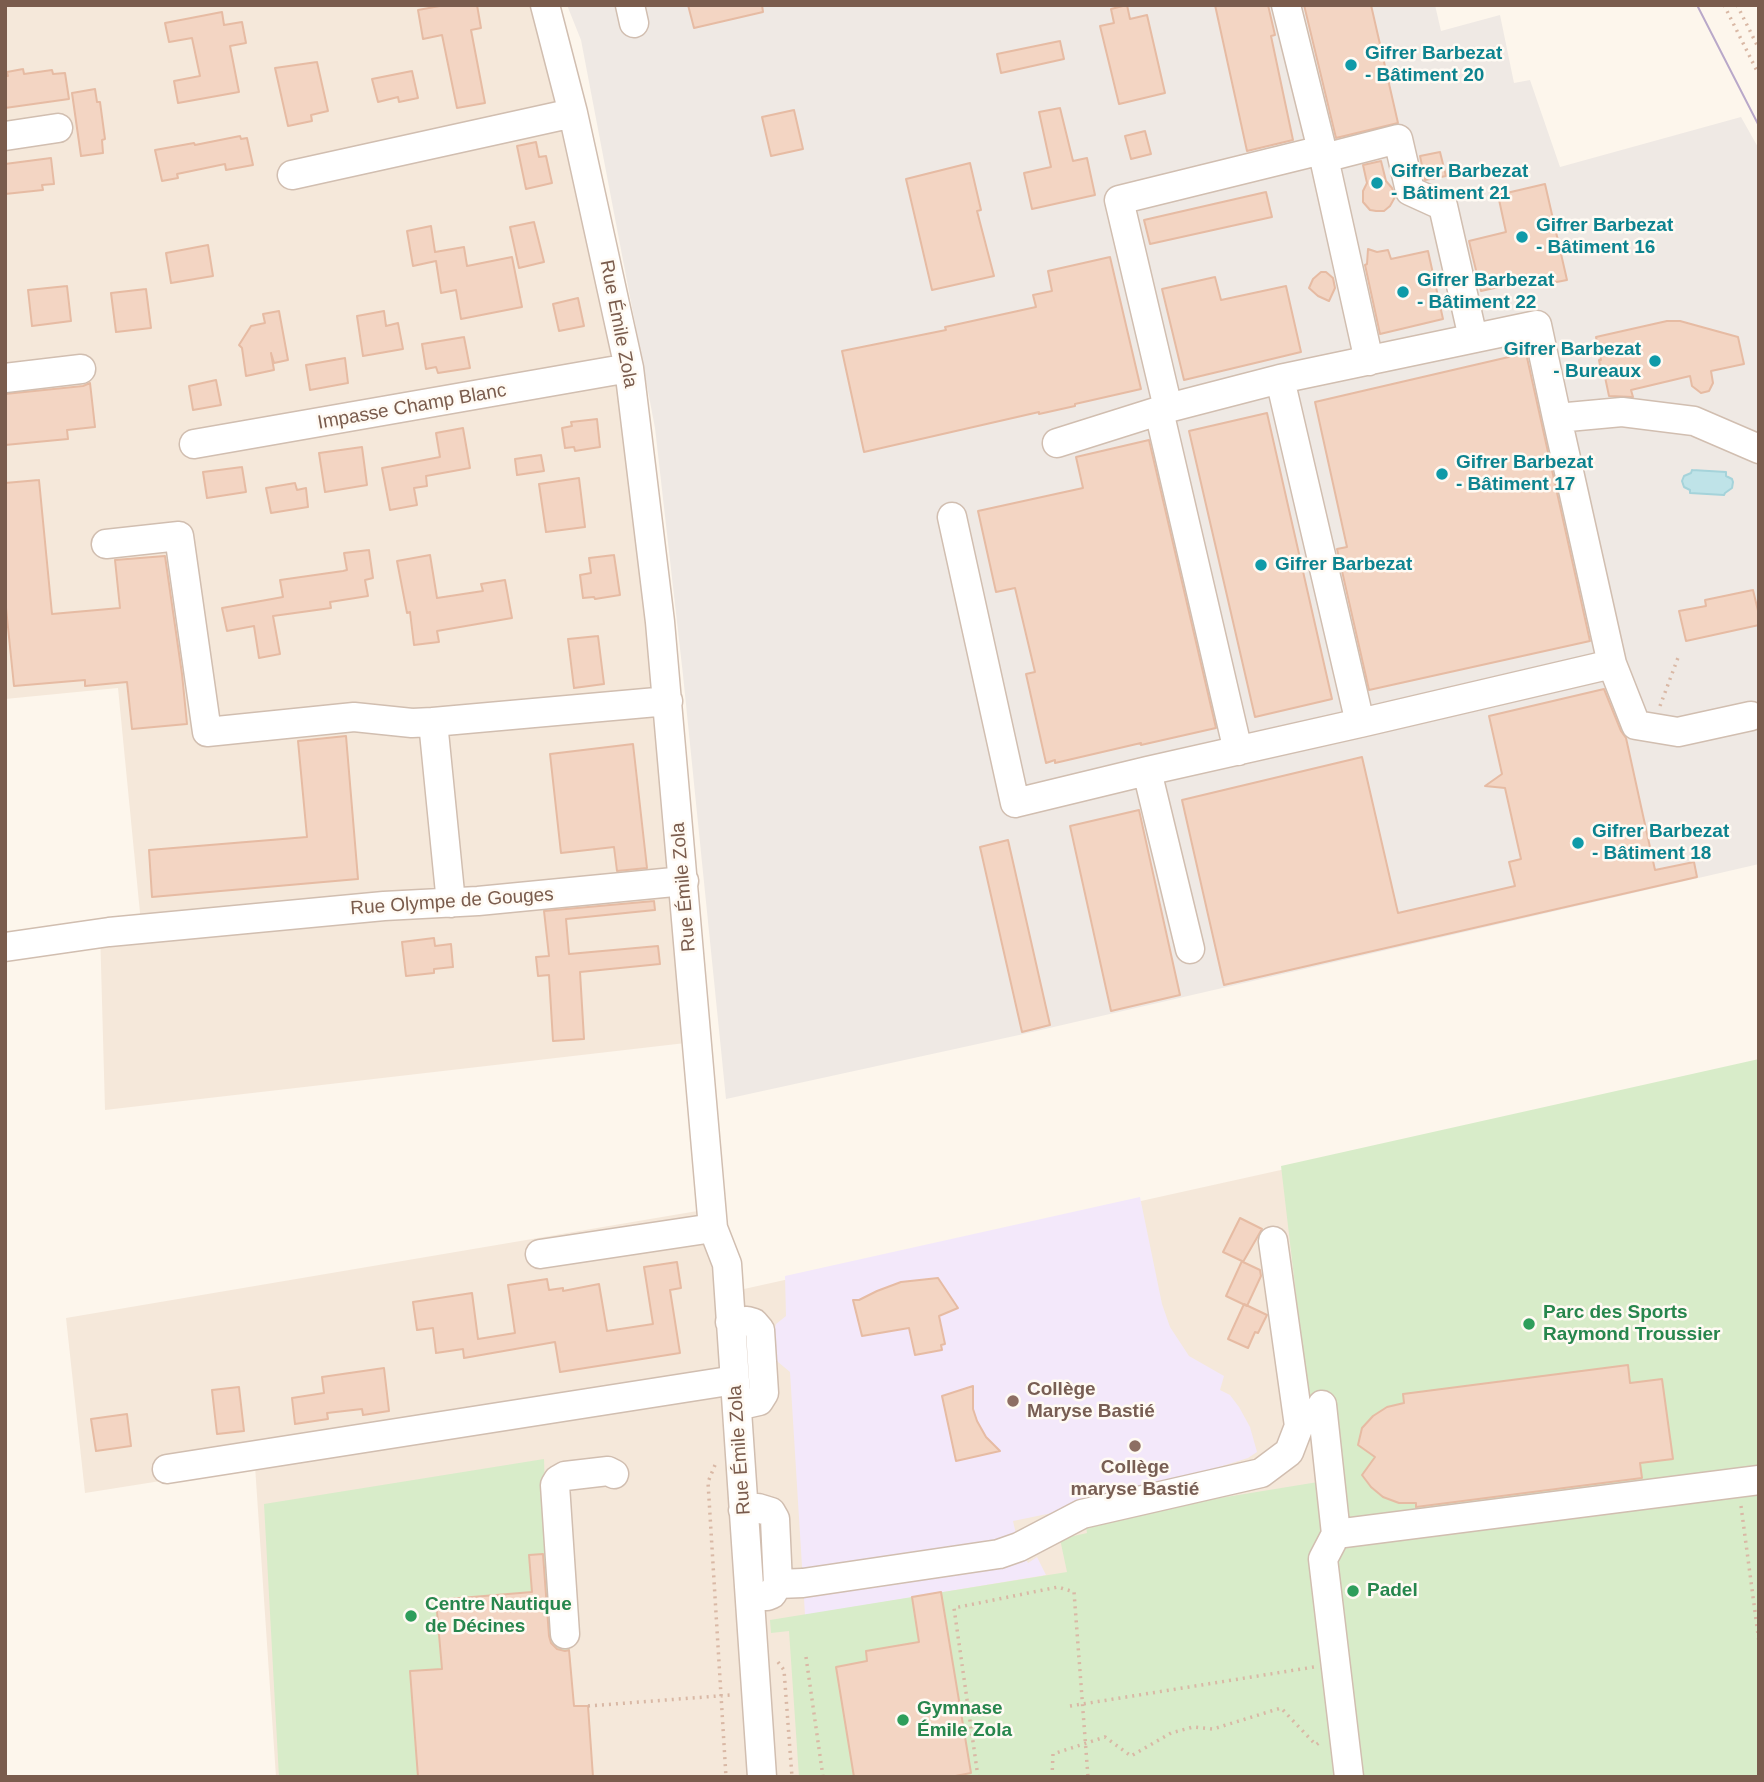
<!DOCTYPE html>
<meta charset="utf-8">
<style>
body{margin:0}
#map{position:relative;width:1764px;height:1782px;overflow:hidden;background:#fdf6ec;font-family:Arial,sans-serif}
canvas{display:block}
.frame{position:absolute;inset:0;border:7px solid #7a5c4d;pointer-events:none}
</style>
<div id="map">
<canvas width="1764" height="1782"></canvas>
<div class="frame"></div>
</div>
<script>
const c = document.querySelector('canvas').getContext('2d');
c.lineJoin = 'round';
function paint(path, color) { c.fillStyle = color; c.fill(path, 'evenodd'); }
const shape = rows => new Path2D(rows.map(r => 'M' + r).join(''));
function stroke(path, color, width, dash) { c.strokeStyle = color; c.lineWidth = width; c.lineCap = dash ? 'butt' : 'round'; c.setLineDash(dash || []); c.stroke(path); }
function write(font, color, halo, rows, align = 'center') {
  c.font = font + ' Arial,sans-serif'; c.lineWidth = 5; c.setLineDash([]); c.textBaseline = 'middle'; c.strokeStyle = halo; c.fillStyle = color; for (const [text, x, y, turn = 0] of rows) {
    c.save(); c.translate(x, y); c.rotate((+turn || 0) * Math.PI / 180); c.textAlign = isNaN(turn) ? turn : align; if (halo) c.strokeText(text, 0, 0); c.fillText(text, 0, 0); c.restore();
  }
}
const residential = shape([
 [5,5,532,5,633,355,703,1041,105,1110,100,929,141,923,118,688,5,699],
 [1759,1064,1759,1777,276,1777,255,1466,85,1493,66,1318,721,1207,744,1289]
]);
const industrial = shape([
 [567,5,1435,5,1441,31,1500,15,1514,83,1530,80,1560,167,1741,117,1759,149,1759,864,1019,1035,726,1099,683,675,655,428,581,40]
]);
const education = shape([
 [1140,1197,1162,1304,1170,1327,1189,1356,1224,1376,1220,1390,1230,1395,1239,1407,1250,1427,1257,1452,1248,1458,1164,1484,1052,1513,1013,1521,1019,1547,1028,1563,1037,1557,1046,1575,805,1615,790,1372,778,1362,774,1354,774,1333,776,1324,786,1316,785,1276]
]);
const green = shape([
 [1759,1059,1759,1777,799,1777,789,1631,771,1633,770,1620,1067,1572,1060,1539,1087,1533,1085,1520,1318,1482,1281,1166],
 [544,1459,547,1554,569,1641,574,1706,588,1706,593,1777,279,1777,264,1504]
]);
const water = shape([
 [1692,470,1726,472,1726,476,1732,479,1733,482,1732,488,1725,493,1724,495,1690,493,1690,490,1684,487,1682,481,1684,476,1691,473,1692,470]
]);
const building = shape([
 [445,5,477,5,481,28,471,30,485,103,457,108,442,35,423,39,418,10,445,5],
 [688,5,762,5,763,12,694,28,688,5],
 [1127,5,1130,19,1147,15,1165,93,1119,104,1100,26,1114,23,1111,9,1127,5],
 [1215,5,1268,5,1275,35,1271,36,1293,140,1247,151,1215,5],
 [1304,5,1371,5,1398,123,1336,138,1304,5],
 [222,12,224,25,242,22,246,43,230,46,239,92,178,103,174,81,200,76,192,38,169,42,165,23,222,12],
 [1060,41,1064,59,1001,73,997,54,1060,41],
 [317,62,328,111,311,115,312,121,288,126,275,68,317,62],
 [23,69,24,74,52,70,53,74,65,73,69,99,5,108,5,76,8,76,7,72,23,69],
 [412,71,418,98,399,102,398,97,378,102,372,79,412,71],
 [95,89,97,102,100,102,105,139,102,140,103,153,81,156,72,93,95,89],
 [1060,108,1073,161,1087,158,1095,195,1032,209,1024,173,1051,167,1039,112,1060,108],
 [794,110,803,149,771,156,762,117,794,110],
 [1145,131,1151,154,1131,159,1125,136,1145,131],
 [240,136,241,139,247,138,253,165,226,170,225,164,177,174,178,178,162,181,155,150,194,143,195,145,240,136],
 [536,142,539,157,546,156,552,183,526,189,517,146,536,142],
 [1440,152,1446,176,1425,180,1420,156,1440,152],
 [51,158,54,184,42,185,43,190,5,194,5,164,51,158],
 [1381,161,1386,181,1392,188,1395,197,1390,206,1384,211,1376,211,1370,210,1363,202,1363,191,1367,183,1363,165,1381,161],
 [970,163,981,210,977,211,994,276,932,290,906,179,970,163],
 [1545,184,1567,280,1531,287,1530,280,1481,291,1469,241,1506,232,1498,195,1545,184],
 [1266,192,1272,217,1150,244,1144,220,1266,192],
 [534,222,544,262,519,268,510,227,534,222],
 [431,226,435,252,464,247,467,266,512,257,522,307,461,319,456,290,441,293,436,261,413,266,407,231,431,226],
 [208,245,213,276,171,283,166,253,208,245],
 [1368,249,1377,252,1388,250,1391,259,1428,251,1443,319,1380,334,1365,265,1367,264,1368,249],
 [1110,257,1141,389,1075,404,1075,406,1039,414,1039,412,864,452,842,351,946,330,945,327,1036,307,1033,295,1052,291,1048,271,1110,257],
 [1321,272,1326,272,1333,278,1335,288,1329,301,1318,296,1309,288,1313,279,1321,272],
 [1215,277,1221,300,1286,286,1301,352,1184,380,1162,289,1215,277],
 [67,286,71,321,32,326,28,290,67,286],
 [146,289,151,328,116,332,111,293,146,289],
 [578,298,584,326,559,331,553,304,578,298],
 [279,311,288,360,274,363,271,353,274,370,246,376,242,348,239,345,251,326,265,323,263,314,279,311],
 [384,311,386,326,398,323,403,349,363,356,357,316,384,311],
 [1667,321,1680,321,1738,337,1744,364,1711,371,1713,383,1709,391,1701,393,1692,386,1690,376,1631,390,1633,397,1609,396,1605,377,1602,377,1599,360,1601,360,1596,337,1667,321],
 [464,337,470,368,438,373,436,367,426,369,422,344,464,337],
 [1526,353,1590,641,1369,690,1337,549,1347,547,1315,402,1526,353],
 [345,358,348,383,310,390,306,365,345,358],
 [216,380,221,405,193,410,189,386,216,380],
 [90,383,95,427,67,430,68,439,5,445,5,394,83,386,90,383],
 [1267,413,1332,699,1255,717,1189,431,1267,413],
 [597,419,600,447,575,451,574,447,565,448,562,428,572,426,571,422,597,419],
 [463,428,470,468,426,476,427,486,414,488,417,505,390,510,382,468,440,457,436,433,463,428],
 [1149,440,1216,728,1141,745,1141,743,1055,763,1055,760,1046,763,1026,674,1035,672,1015,588,996,592,978,511,1083,488,1076,457,1149,440],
 [362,447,367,485,325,492,319,453,362,447],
 [541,455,544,471,517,475,515,459,541,455],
 [242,467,246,492,207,498,203,472,242,467],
 [579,478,585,527,546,532,539,484,579,478],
 [39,480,52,614,120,608,115,560,165,556,182,674,187,724,132,729,127,682,85,686,85,680,14,686,5,598,5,483,39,480],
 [295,483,297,490,306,488,308,507,271,513,266,488,295,483],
 [369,550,373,578,365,580,368,596,330,602,331,608,273,616,280,654,259,658,254,626,227,631,222,608,283,597,280,580,343,571,347,570,344,553,369,550],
 [430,555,437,598,483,591,481,584,505,580,512,618,437,631,439,642,414,645,410,612,407,613,397,561,430,555],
 [614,555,620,595,595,599,594,597,583,598,580,575,591,573,589,558,614,555],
 [1753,590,1759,615,1759,625,1686,641,1679,611,1706,606,1705,600,1753,590],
 [598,636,604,684,574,688,568,639,598,636],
 [1604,689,1621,731,1626,738,1655,870,1694,862,1697,877,1224,985,1182,800,1362,757,1398,913,1515,886,1509,862,1521,859,1505,788,1485,786,1502,774,1489,716,1604,689],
 [346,736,358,879,152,897,149,850,307,837,298,741,346,736],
 [633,744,647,868,617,871,614,847,561,853,550,754,633,744],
 [1139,810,1180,995,1111,1011,1070,826,1139,810],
 [1008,840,1050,1025,1022,1032,980,847,1008,840],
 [654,901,655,910,566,919,569,954,658,946,660,964,580,972,584,1039,553,1041,549,975,538,976,536,957,549,956,544,911,654,901],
 [434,938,435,946,451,944,453,967,434,969,434,973,406,976,402,942,434,938],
 [1240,1218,1262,1229,1243,1262,1260,1270,1261,1276,1247,1306,1226,1296,1242,1261,1223,1252,1240,1218],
 [677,1262,681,1288,670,1290,680,1353,560,1372,555,1342,464,1358,463,1349,436,1353,433,1328,417,1330,413,1302,472,1293,478,1339,515,1333,508,1285,547,1279,549,1290,563,1288,563,1291,599,1284,607,1331,653,1324,644,1267,677,1262],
 [938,1278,958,1308,939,1316,945,1344,941,1345,942,1350,915,1355,909,1328,862,1336,853,1300,859,1300,877,1291,901,1282,938,1278],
 [1244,1304,1267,1315,1258,1333,1255,1332,1248,1348,1228,1339,1244,1304],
 [1628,1365,1630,1383,1662,1379,1673,1459,1640,1463,1642,1478,1416,1507,1416,1503,1399,1503,1383,1497,1371,1487,1362,1475,1375,1457,1358,1445,1362,1428,1373,1416,1387,1407,1404,1403,1403,1394,1628,1365],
 [384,1368,389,1411,363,1415,362,1409,327,1413,328,1419,295,1424,292,1398,324,1393,322,1377,384,1368],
 [973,1386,973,1409,977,1421,986,1437,1000,1451,956,1461,942,1396,973,1386],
 [239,1387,244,1431,217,1434,212,1390,239,1387],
 [127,1414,131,1446,96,1451,91,1419,127,1414],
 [543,1554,549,1636,551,1643,557,1649,565,1651,569,1650,574,1706,588,1706,593,1777,418,1777,410,1671,442,1669,436,1600,532,1592,529,1555,543,1554],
 [941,1592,971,1773,950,1777,854,1777,836,1667,867,1661,866,1651,919,1642,912,1597,941,1592]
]);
const path = shape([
 [1724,5,1759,75],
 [1737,5,1759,49],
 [1660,706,1679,655],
 [715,1465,708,1482,726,1777],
 [1741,1506,1759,1642],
 [806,1657,823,1777],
 [778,1662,784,1670,792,1777],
 [588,1706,731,1695],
 [1070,1706,1314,1667],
 [978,1777,954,1608,1058,1587,1074,1592,1088,1777],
 [1052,1777,1053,1754,1105,1737,1131,1756,1171,1733,1193,1727,1213,1729,1281,1708,1316,1745,1320,1742]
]);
const minor = shape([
 [545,5,573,113,629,368,660,622,713,1228,727,1264,762,1777],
 [630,5,634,23],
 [1286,5,1324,158],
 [5,136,58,128],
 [292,175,573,113],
 [1369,361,1324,158,1398,139,1410,191,1443,206,1473,338],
 [5,378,81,369],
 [1280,379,1168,408,1119,200,1322,150],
 [1159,411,1238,751],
 [1557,418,1537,325,1280,379,1360,723,1612,664],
 [1057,443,1168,408],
 [194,444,629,368],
 [952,517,1015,803,1147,771,1360,723],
 [106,544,179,536,207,732,354,717,412,723,433,722],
 [1751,716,1678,732,1636,725,1612,664,1557,418,1622,412,1694,421,1759,449],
 [1147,771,1190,949],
 [451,903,433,722,668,701],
 [5,947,109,932,384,906,478,901,684,881],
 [540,1254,713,1228],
 [730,1322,747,1321,754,1323,760,1330,764,1393,759,1401,737,1406],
 [1322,1405,1336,1534],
 [167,1469,735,1380],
 [743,1510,758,1508,771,1512,775,1519,778,1584,772,1594,767,1596],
 [778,1584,803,1583,999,1554,1019,1547,1082,1514,1261,1473,1289,1452,1299,1426,1273,1241],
 [565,1634,555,1485,558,1480,565,1476,608,1471,614,1474],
 [1349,1777,1323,1559,1336,1534,1759,1480]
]);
const tram = shape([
 [1697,5,1759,126]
]);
const markers = [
 [1351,65,7,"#0f9aa8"],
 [1377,183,7,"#0f9aa8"],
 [1522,237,7,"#0f9aa8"],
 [1403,292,7,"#0f9aa8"],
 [1655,361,7,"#0f9aa8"],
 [1442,474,7,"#0f9aa8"],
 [1261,565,7,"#0f9aa8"],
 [1578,843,7,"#0f9aa8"],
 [1529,1324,7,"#2e9e5b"],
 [1013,1401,7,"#8d6e63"],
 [1135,1446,7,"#8d6e63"],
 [1353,1591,7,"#2e9e5b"],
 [411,1616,7,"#2e9e5b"],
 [903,1720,7,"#2e9e5b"]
];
const cultureNames = [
 ["Gifrer Barbezat",1365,54],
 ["- Bâtiment 20",1365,76],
 ["Gifrer Barbezat",1391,172],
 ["- Bâtiment 21",1391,194],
 ["Gifrer Barbezat",1536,226],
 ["- Bâtiment 16",1536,248],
 ["Gifrer Barbezat",1417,281],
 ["- Bâtiment 22",1417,303],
 ["Gifrer Barbezat",1641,350,"right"],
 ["- Bureaux",1641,372,"right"],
 ["Gifrer Barbezat",1456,463],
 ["- Bâtiment 17",1456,485],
 ["Gifrer Barbezat",1275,565],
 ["Gifrer Barbezat",1592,832],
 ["- Bâtiment 18",1592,854]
];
const streetNames = [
 ["Rue Émile Zola",618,324,79],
 ["Impasse Champ Blanc",412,407,-10],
 ["Rue Émile Zola",684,887,-95],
 ["Rue Olympe de Gouges",452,902,-4],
 ["Rue Émile Zola",740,1450,-94]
];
const leisureNames = [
 ["Parc des Sports",1543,1313],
 ["Raymond Troussier",1543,1335],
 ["Padel",1367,1591],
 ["Centre Nautique",425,1605],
 ["de Décines",425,1627],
 ["Gymnase",917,1709],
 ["Émile Zola",917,1731]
];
const educationNames = [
 ["Collège",1027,1390],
 ["Maryse Bastié",1027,1412],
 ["Collège",1135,1468,"center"],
 ["maryse Bastié",1135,1490,"center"]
];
paint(residential, '#f5e8da');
paint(industrial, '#efe9e4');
paint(education, '#f3e8fa');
paint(green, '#d8ecc9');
paint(water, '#bfe3e8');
stroke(water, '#a5d3da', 2);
paint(building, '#f3d5c3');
stroke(building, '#e6bba3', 2);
stroke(minor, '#d1beb0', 31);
stroke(path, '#d9b8a5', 3.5, [2, 5]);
stroke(minor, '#fff', 28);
stroke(tram, '#b9a8c9', 2);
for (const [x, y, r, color] of markers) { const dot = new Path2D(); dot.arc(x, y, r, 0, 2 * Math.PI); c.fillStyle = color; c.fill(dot); stroke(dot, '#fffaf3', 2.5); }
write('bold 19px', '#0d838f', '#fffaf3', cultureNames, 'left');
write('19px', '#7a5c4d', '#fffaf3', streetNames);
write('bold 19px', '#27864d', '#fffaf3', leisureNames, 'left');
write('bold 19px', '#785e54', '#fffaf3', educationNames, 'left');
</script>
